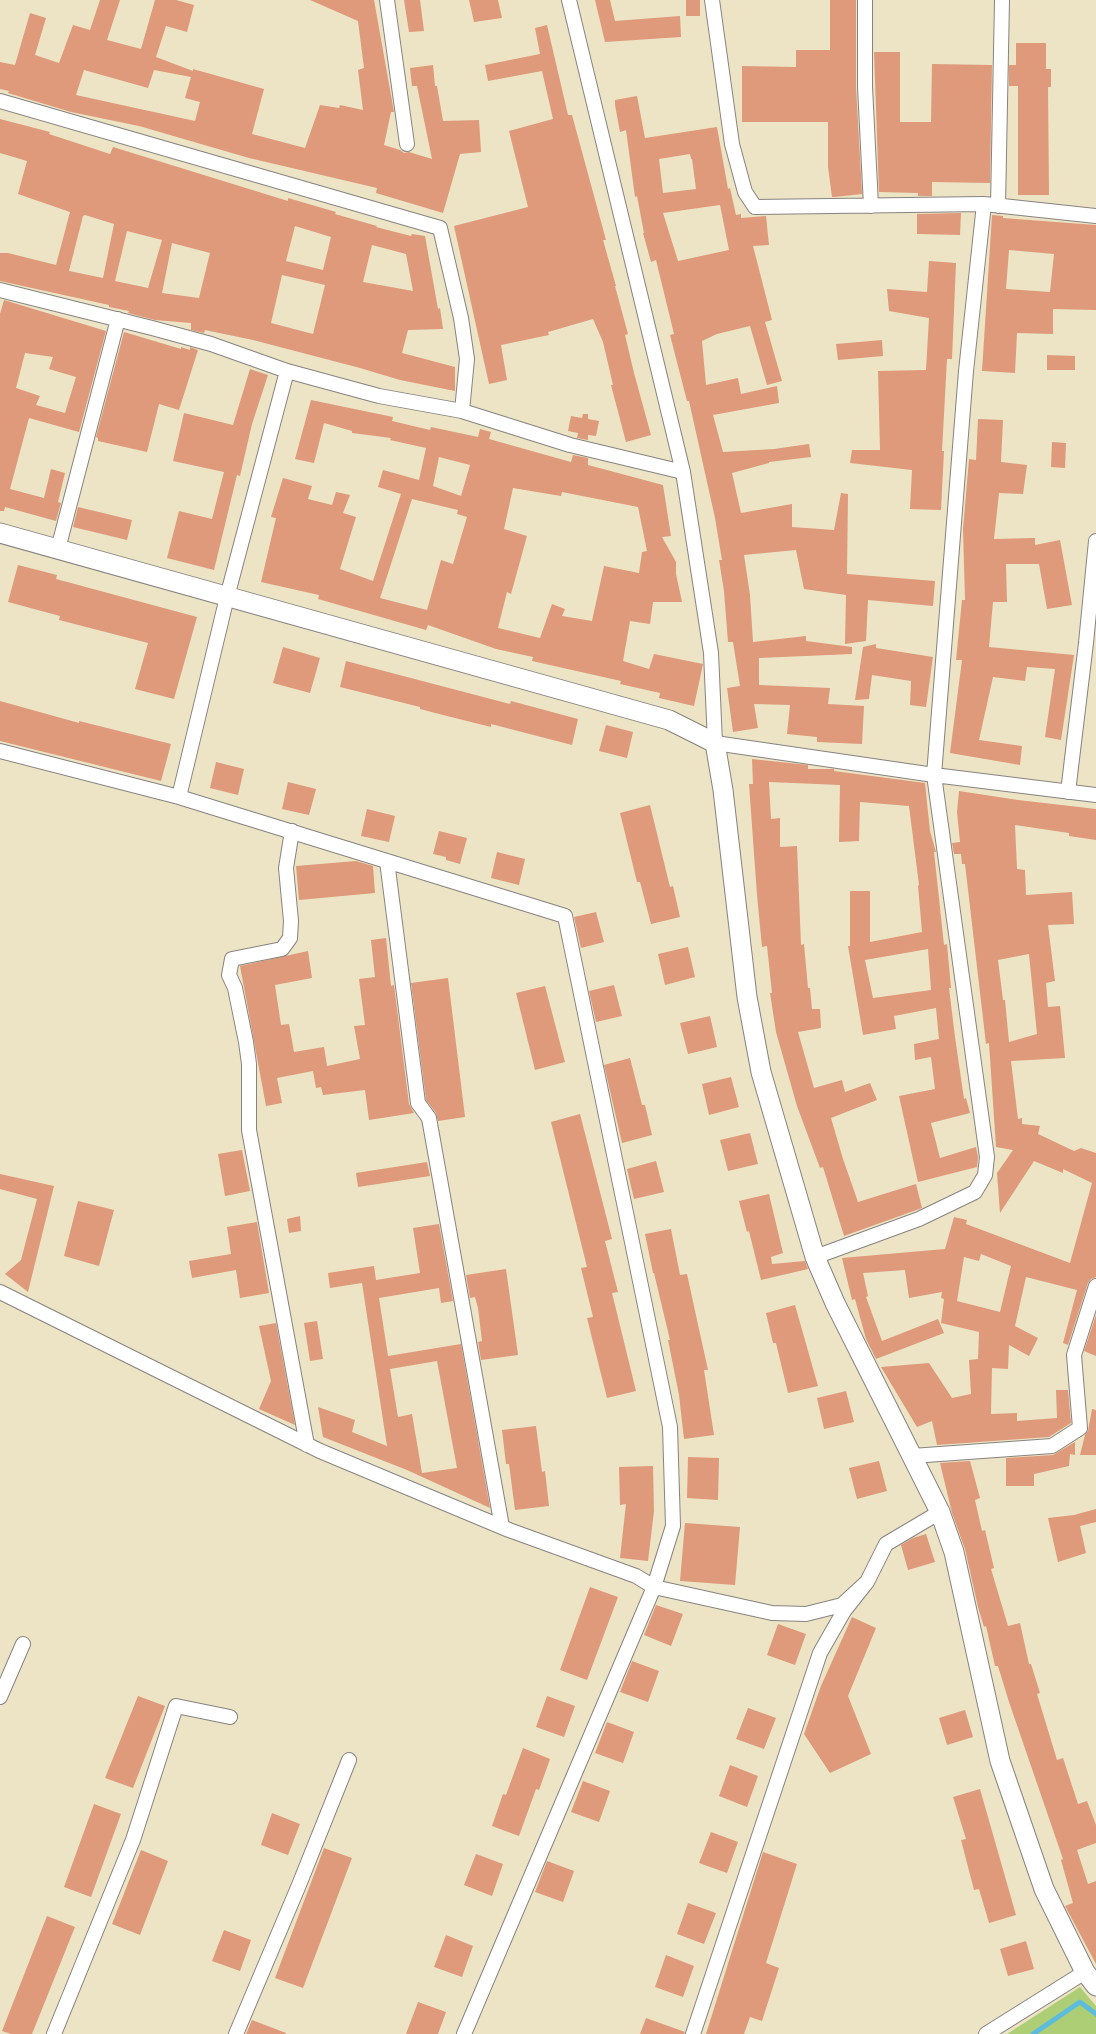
<!DOCTYPE html>
<style>
body{margin:0}
canvas{display:block;background:#ece4c4}
</style>
<canvas width="1096" height="2034"></canvas>
<script>
const c = document.querySelector('canvas').getContext('2d');
c.lineJoin = 'round';
function paint(path, color) { c.fillStyle = color; c.fill(path, 'evenodd'); }
const shape = rows => new Path2D(rows.map(r => 'M' + r).join(''));
function stroke(path, color, width, dash) { c.strokeStyle = color; c.lineWidth = width; c.lineCap = dash ? 'butt' : 'round'; c.setLineDash(dash || []); c.stroke(path); }
const green = shape([
 [1080,1987,1096,2006,1096,2034,1007,2034]
]);
const stream = shape([
 [1033,2034,1080,2002,1096,2014]
]);
const building = shape([
 [100,0,120,0,107,40,141,49,155,0,176,0,194,5,187,32,166,26,156,57,193,71,193,69,264,89,252,134,305,148,320,105,339,108,340,105,363,110,358,70,364,68,358,21,310,0,374,0,394,112,391,112,384,145,400,150,404,153,409,152,432,159,417,86,412,86,410,68,433,65,435,86,437,86,443,121,479,120,481,152,460,154,443,213,376,193,377,188,249,158,139,126,71,112,8,93,9,91,0,89,0,62,15,65,30,13,46,18,35,55,59,63,73,25,90,30],
 [84,70,148,88,154,70,191,77,185,98,200,102,195,121,76,95],
 [404,0,420,0,424,31,409,32],
 [469,0,498,0,502,18,474,22],
 [595,0,610,0,615,21,680,16,681,37,605,42],
 [686,0,700,0,700,16,686,16],
 [830,0,856,0,856,87,862,194,835,197,832,197,828,167,828,122,742,122,742,66,796,67,796,50,830,50],
 [547,25,568,115,572,115,606,240,603,240,616,286,615,286,628,334,625,335,634,373,651,435,626,442,611,385,613,385,603,342,593,319,548,332,549,335,501,345,507,380,489,384,454,226,528,207,509,131,553,119,542,71,488,81,485,65,540,54,535,28],
 [1016,43,1046,43,1046,69,1051,69,1051,87,1048,87,1049,195,1018,195,1018,86,1009,86,1009,65,1016,65],
 [874,52,900,52,900,122,931,122,932,64,992,65,990,183,932,182,932,196,918,196,918,193,879,192],
 [637,96,645,138,717,127,728,189,730,188,736,215,741,214,741,218,766,216,769,245,753,246,772,320,765,322,782,381,767,385,750,326,717,334,702,341,706,385,738,378,741,394,777,386,779,403,713,415,723,452,774,449,809,444,811,457,769,462,769,463,732,473,741,513,792,504,792,527,834,530,841,493,848,494,847,574,935,581,933,606,868,600,866,641,845,644,846,595,804,589,796,550,744,555,750,595,753,642,806,636,806,641,852,647,852,654,759,658,759,685,830,688,828,704,864,706,862,744,817,742,817,737,787,734,790,705,754,704,758,728,733,732,727,688,740,686,733,642,728,642,724,591,719,560,722,560,715,518,689,401,687,401,670,335,674,334,656,260,651,262,643,233,644,233,637,196,635,197,626,130,620,132,615,105,615,100],
 [690,154,691,159,692,159,696,189,663,193,659,159],
 [720,205,729,250,678,261,663,213],
 [0,119,50,132,49,134,110,154,113,147,288,201,288,198,336,212,335,214,377,226,376,227,411,236,412,234,425,236,438,309,440,308,443,329,408,330,402,353,455,367,455,391,400,380,360,368,253,340,205,330,204,333,191,330,191,323,155,320,128,313,129,311,109,307,109,305,0,281,0,253,8,253,56,265,70,212,18,194,27,161,0,153],
 [85,215,114,224,103,278,69,271,83,216],
 [295,226,331,237,323,270,286,261],
 [127,231,162,240,148,288,115,281],
 [172,243,210,253,199,298,162,293],
 [372,245,406,254,413,291,363,282],
 [282,275,325,285,313,334,271,323],
 [961,213,960,235,917,234,917,214],
 [992,215,1003,216,1003,218,1096,225,1096,310,1053,309,1053,334,1017,333,1015,373,982,371],
 [1009,250,1054,254,1050,292,1006,289],
 [929,261,956,263,952,359,947,359,942,451,944,451,941,510,910,509,912,470,850,463,852,450,880,450,878,371,926,370,929,318,889,311,887,289,927,292],
 [4,300,106,331,79,432,29,418,10,489,44,498,51,469,65,473,58,502,61,503,56,521,5,507,4,511,0,511,0,314],
 [25,353,53,357,49,369,76,377,65,413,36,405,40,396,16,388],
 [124,332,181,349,181,347,190,350,190,347,198,350,179,410,159,404,147,452,98,441,98,438,96,437],
 [882,340,883,356,838,360,836,344],
 [1047,355,1075,356,1075,370,1047,370],
 [250,369,268,375,252,424,240,476,237,475,214,570,167,558,179,511,212,519,224,472,173,461,184,413,233,425],
 [311,400,393,417,392,421,430,430,431,427,478,437,480,429,491,432,489,439,571,462,573,455,588,458,588,465,663,485,671,536,662,537,676,562,676,574,682,602,653,602,650,624,630,621,623,661,649,669,654,654,703,664,694,706,659,698,660,693,620,684,621,681,532,661,533,657,496,649,428,625,426,630,318,599,319,595,261,582,276,518,271,517,283,478,312,486,308,499,332,505,336,492,350,495,343,513,356,517,340,569,373,581,401,494,378,487,383,470,419,480,426,448,390,440,391,438,352,433,352,431,324,423,314,463,295,459],
 [439,457,470,465,461,496,433,486],
 [513,488,561,496,562,492,638,507,647,551,642,552,639,573,604,566,592,621,562,616,565,609,552,604,540,638,498,628,507,592,511,594,527,536,504,529],
 [412,499,458,510,457,514,467,517,453,564,441,560,427,610,380,598],
 [583,414,588,414,588,419,599,421,596,436,588,435,588,440,577,438,578,433,568,431,571,416,582,418],
 [978,419,1003,420,1001,462,1027,465,1023,494,999,493,994,539,1035,538,1035,545,1060,540,1072,605,1047,609,1039,564,1006,564,1007,602,993,602,989,647,1074,655,1061,740,1045,737,1055,669,1027,667,1025,681,993,677,979,740,1022,746,1020,765,950,753,962,660,956,660,962,600,965,600,963,529,969,459,976,460],
 [1052,442,1066,443,1065,468,1051,467],
 [78,507,132,520,127,540,73,527],
 [18,565,57,575,56,579,197,617,174,699,135,689,148,643,59,620,60,616,8,602],
 [876,644,876,648,933,657,926,707,910,705,911,681,872,675,869,699,855,700,863,647],
 [283,647,320,658,310,693,273,683],
 [346,661,510,704,511,701,578,719,572,745,491,724,491,727,447,716,420,709,420,707,340,687],
 [0,701,79,723,79,721,171,744,161,781,0,741],
 [606,725,633,732,627,758,599,751],
 [752,759,808,765,808,769,834,769,834,771,925,783,930,831,936,852,934,852,944,945,947,944,951,988,949,988,955,1037,964,1099,966,1098,970,1113,931,1123,940,1158,976,1147,978,1157,977,1167,918,1182,899,1096,935,1089,931,1057,915,1060,914,1044,939,1039,936,1008,894,1016,896,1029,863,1035,848,946,850,946,850,891,870,891,870,942,922,932,918,886,919,885,909,806,860,802,859,841,839,842,840,785,769,782,771,819,780,818,780,847,797,846,801,945,804,944,808,988,810,988,812,1009,820,1009,821,1028,798,1032,814,1088,842,1080,845,1092,870,1083,877,1100,831,1118,843,1159,858,1202,916,1184,922,1208,844,1236,823,1167,820,1168,797,1106,776,1032,770,993,772,993,767,946,762,947,757,895,749,784,753,784],
 [928,949,931,990,873,998,865,960],
 [216,762,244,769,238,795,210,788],
 [288,782,316,789,309,815,282,809],
 [959,791,1018,800,1096,809,1096,840,1069,836,1069,833,1015,825,1017,869,1025,870,1026,895,1072,892,1074,924,1048,925,1055,981,1046,983,1048,1007,1060,1006,1065,1058,1011,1061,1018,1119,1022,1118,1022,1124,1040,1126,1038,1134,1074,1151,1081,1148,1096,1153,1096,1277,1091,1279,1088,1283,1068,1345,1063,1343,1077,1290,1026,1277,1015,1326,1038,1338,1029,1356,1009,1345,1008,1369,992,1368,991,1414,1017,1413,1017,1421,1057,1418,1056,1390,1068,1390,1071,1423,1049,1437,937,1445,932,1421,917,1427,881,1367,929,1363,952,1398,971,1394,969,1360,978,1359,979,1332,941,1323,944,1299,941,1298,942,1292,909,1298,905,1270,863,1273,868,1296,866,1297,882,1341,938,1319,944,1333,876,1359,866,1339,855,1299,852,1300,842,1258,945,1249,954,1217,967,1220,966,1224,1070,1263,1092,1183,1063,1169,1063,1173,1034,1161,1000,1213,997,1173,1013,1150,996,1147,989,1043,986,1044,965,864,962,864,961,854,954,854,952,843,960,842,957,812],
 [1029,954,1037,1034,1009,1042,1005,1000,1003,1000,998,960],
 [981,1254,1011,1266,1000,1312,957,1301,964,1257,979,1261],
 [650,805,670,887,673,886,680,917,651,924,640,882,637,882,620,813],
 [367,809,395,816,389,842,361,836],
 [439,831,467,838,460,864,446,860,446,857,433,854],
 [497,852,525,859,519,885,491,878],
 [356,861,373,866,375,893,299,900,296,866],
 [596,912,604,942,581,948,574,917],
 [386,938,391,986,394,985,409,1104,414,1113,369,1120,365,1090,323,1095,321,1087,316,1088,313,1071,277,1078,282,1103,266,1106,240,966,308,951,312,978,275,985,281,1025,289,1024,294,1052,324,1047,327,1066,360,1059,354,1026,365,1025,359,979,375,977,371,940],
 [688,947,695,977,665,985,658,954],
 [448,978,465,1117,438,1121,436,1113,426,1100,411,983],
 [614,985,622,1016,596,1022,589,991],
 [545,986,565,1062,535,1070,516,993],
 [710,1016,717,1047,688,1054,680,1023],
 [630,1058,642,1105,645,1105,652,1135,622,1143,604,1065],
 [731,1077,739,1107,709,1115,702,1084],
 [580,1114,612,1239,605,1241,618,1292,612,1293,636,1391,607,1398,587,1318,593,1317,581,1268,587,1267,551,1122],
 [750,1133,758,1164,728,1171,720,1140],
 [242,1150,250,1191,225,1196,218,1154],
 [656,1161,664,1192,634,1199,627,1169],
 [427,1162,430,1176,358,1187,356,1173],
 [0,1174,54,1186,28,1292,5,1274,21,1260,37,1199,0,1189],
 [769,1194,783,1253,771,1257,772,1264,805,1261,808,1269,761,1280,749,1231,747,1232,739,1201],
 [78,1201,114,1210,99,1266,64,1256],
 [300,1216,301,1231,289,1233,287,1219],
 [257,1222,269,1293,240,1298,236,1270,192,1278,189,1261,231,1254,227,1227],
 [439,1224,453,1301,441,1303,439,1288,379,1298,388,1356,461,1344,490,1508,407,1470,323,1437,318,1407,355,1420,352,1432,387,1446,362,1283,330,1288,328,1273,374,1266,376,1280,420,1273,413,1228],
 [437,1361,457,1468,422,1473,412,1414,398,1417,390,1369],
 [671,1229,680,1275,687,1274,697,1320,708,1370,704,1370,714,1435,684,1439,679,1395,668,1340,670,1340,654,1273,653,1273,645,1234],
 [506,1269,518,1355,481,1360,478,1342,482,1341,478,1308,475,1297,470,1298,466,1275],
 [795,1305,818,1386,788,1393,776,1343,773,1343,766,1313],
 [1096,1315,1096,1356,1084,1351],
 [317,1321,323,1359,310,1361,304,1323],
 [276,1323,295,1425,259,1409,271,1381,259,1326],
 [846,1391,854,1422,824,1429,817,1398],
 [1092,1409,1096,1410,1096,1455,1080,1455,1085,1435,1088,1431],
 [536,1426,542,1472,545,1471,549,1506,515,1510,509,1464,506,1464,502,1430],
 [1075,1442,1075,1455,1070,1454,1069,1466,1034,1474,1034,1486,1006,1486,1006,1458,1053,1455],
 [688,1457,719,1458,718,1500,687,1498],
 [879,1461,887,1491,857,1499,849,1468],
 [970,1461,980,1498,975,1500,982,1531,985,1530,994,1568,991,1569,1008,1626,1020,1623,1029,1664,1031,1664,1040,1693,1037,1694,1057,1760,1063,1758,1078,1804,1087,1801,1096,1825,1096,1843,1077,1850,1088,1884,1096,1881,1096,1964,1065,1906,1073,1903,1061,1860,1063,1859,1009,1702,998,1666,995,1666,986,1626,984,1627,978,1607,965,1549,952,1513,940,1463],
 [653,1466,654,1511,648,1561,620,1558,626,1504,620,1505,619,1467],
 [1096,1509,1096,1522,1080,1526,1086,1553,1058,1562,1048,1518,1074,1515],
 [685,1523,740,1527,735,1585,680,1581],
 [926,1534,935,1562,908,1570,901,1545,913,1538],
 [590,1587,618,1597,587,1680,560,1670],
 [656,1605,683,1614,671,1646,644,1635],
 [852,1617,876,1628,848,1696,871,1754,830,1773,804,1734,821,1686],
 [778,1624,806,1634,795,1665,767,1655],
 [632,1661,659,1671,648,1702,620,1692],
 [138,1696,165,1706,133,1788,105,1778],
 [547,1696,575,1706,564,1737,536,1727],
 [748,1708,776,1718,764,1749,736,1739],
 [965,1710,973,1737,947,1745,939,1718],
 [607,1722,634,1732,623,1763,595,1753],
 [523,1748,550,1759,539,1790,536,1789,519,1836,492,1826,503,1794,506,1795],
 [730,1765,758,1776,747,1807,719,1796],
 [583,1781,610,1791,599,1822,571,1812],
 [980,1789,1016,1915,989,1923,979,1889,974,1890,961,1840,966,1839,953,1797],
 [94,1804,121,1814,91,1897,64,1887],
 [272,1813,300,1824,288,1855,261,1845],
 [711,1832,738,1842,727,1873,699,1863],
 [324,1848,352,1858,303,1988,275,1978],
 [141,1850,168,1861,140,1935,112,1924],
 [763,1852,797,1864,766,1963,779,1968,762,2021,750,2017,744,2034,706,2034],
 [476,1854,503,1864,492,1896,464,1885],
 [547,1861,574,1871,563,1902,535,1892],
 [688,1903,716,1913,704,1944,677,1934],
 [47,1916,75,1927,32,2034,11,2034,2,2031],
 [224,1930,251,1940,240,1971,212,1961],
 [446,1935,473,1946,462,1977,434,1967],
 [1026,1941,1034,1969,1008,1976,1000,1949],
 [666,1955,694,1966,683,1997,655,1987],
 [418,2002,446,2012,438,2034,406,2034],
 [646,2018,685,2032,684,2034,640,2034],
 [252,2020,286,2033,286,2034,246,2034]
]);
const street = shape([
 [387,0,407,144],
 [569,0,683,472,711,653,715,743,934,775,1096,795],
 [712,0,732,144,745,192,755,207,984,204,1096,216],
 [865,0,865,87,871,206],
 [0,101,440,228,461,318,467,359,462,411],
 [998,206,1002,0],
 [0,290,152,328,211,344,287,371,379,396,462,411,570,445,683,472],
 [58,549,118,319],
 [0,751,179,797,565,916,670,1427,673,1526,654,1587,464,2034],
 [1068,792,1086,643,1096,541],
 [179,797,227,597,287,371],
 [292,831,286,868,291,921,290,938,282,949,232,959,229,975,235,988,246,1042,249,1064,249,1130,307,1445],
 [387,861,418,1103,429,1118,502,1527],
 [815,1257,919,1219,975,1192,985,1175,987,1157,934,775,966,371,984,204],
 [0,1292,320,1451,509,1530,636,1576,654,1587,772,1613,806,1614,842,1605,867,1582],
 [912,1456,1052,1446,1080,1428,1074,1355,1096,1286],
 [0,1697,23,1644],
 [54,2034,133,1840,176,1706,230,1717],
 [236,2034,299,1885,349,1760],
 [693,2034,820,1653,844,1611,867,1582,886,1544,940,1512],
 [986,2034,1085,1972]
]);
const secondary = shape([
 [0,533,669,720,715,743,723,790,747,997,761,1072,815,1257,835,1303,940,1512,954,1552,1000,1761,1044,1889,1085,1972,1096,1986]
]);
paint(green, '#aece75');
stroke(stream, '#5dbcdb', 5);
paint(building, '#de9a7a');
stroke(street, '#878380', 16);
stroke(secondary, '#878380', 21);
stroke(street, '#fff', 14);
stroke(secondary, '#fff', 19);
</script>
